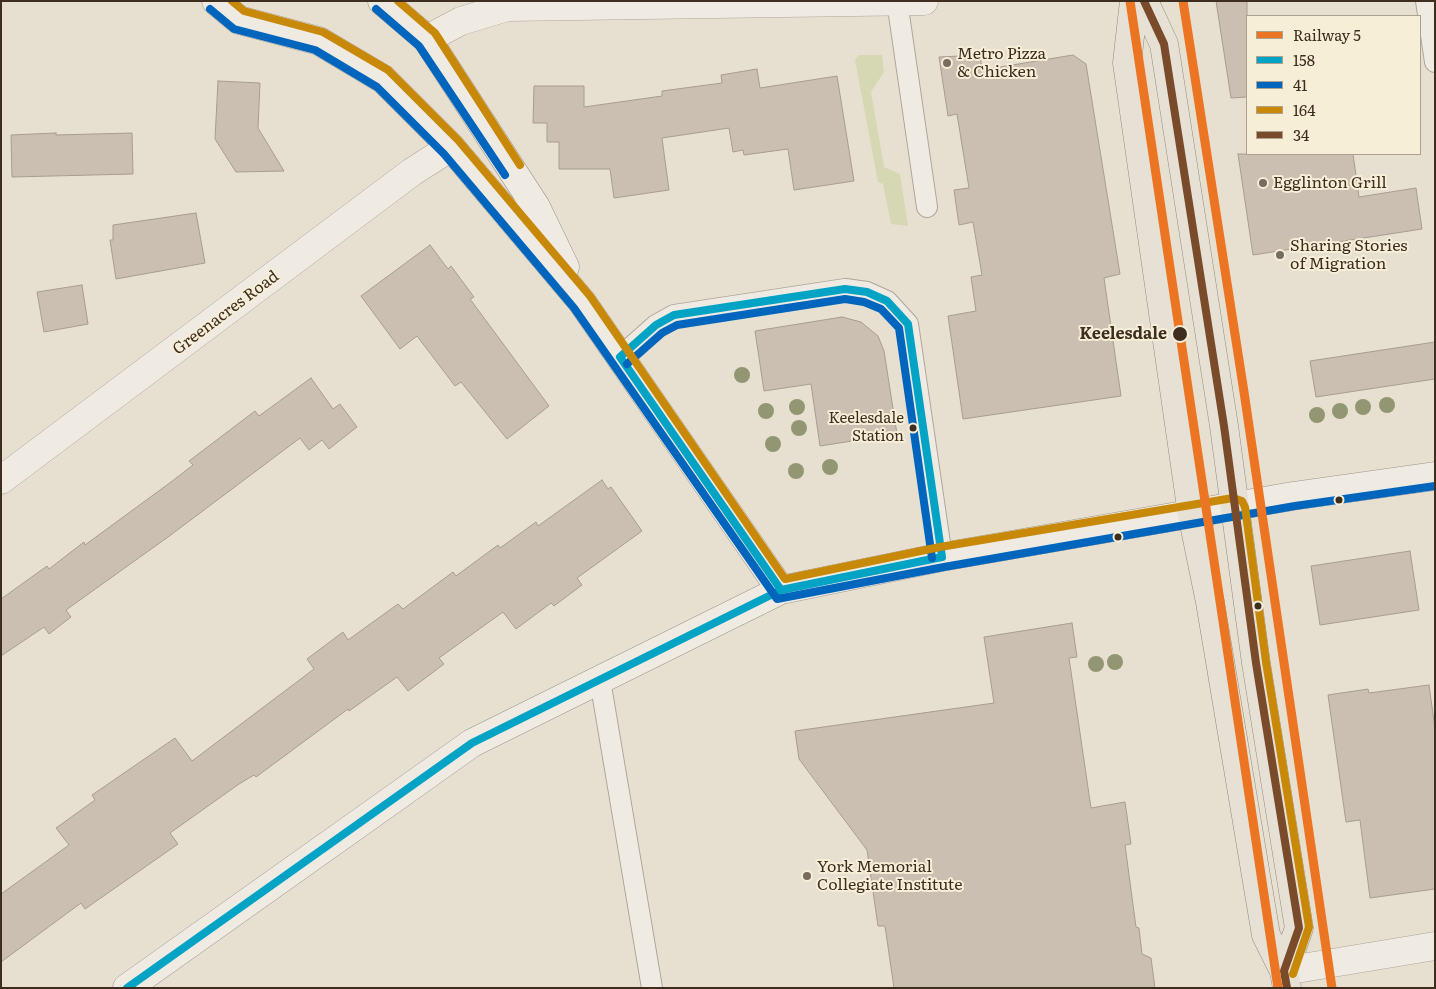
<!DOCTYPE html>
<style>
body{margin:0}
#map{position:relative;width:1436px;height:989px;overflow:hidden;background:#e7e0d1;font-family:Literata,serif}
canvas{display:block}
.frame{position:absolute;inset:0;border:2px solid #3d2e20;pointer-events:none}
.legend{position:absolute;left:1246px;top:15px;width:175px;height:140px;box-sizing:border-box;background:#f7eed8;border:1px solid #ada18e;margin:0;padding:6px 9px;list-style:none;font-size:15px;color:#3d2e20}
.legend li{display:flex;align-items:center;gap:10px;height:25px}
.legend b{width:25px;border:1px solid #ada18e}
</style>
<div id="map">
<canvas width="1436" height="989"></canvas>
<div class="frame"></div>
<ul class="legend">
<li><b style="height:6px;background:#ec7524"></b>Railway 5</li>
<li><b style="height:6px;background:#03a3c5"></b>158</li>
<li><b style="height:6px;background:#0065bd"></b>41</li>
<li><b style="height:6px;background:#c88808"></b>164</li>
<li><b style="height:6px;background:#7a4b2a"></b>34</li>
</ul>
</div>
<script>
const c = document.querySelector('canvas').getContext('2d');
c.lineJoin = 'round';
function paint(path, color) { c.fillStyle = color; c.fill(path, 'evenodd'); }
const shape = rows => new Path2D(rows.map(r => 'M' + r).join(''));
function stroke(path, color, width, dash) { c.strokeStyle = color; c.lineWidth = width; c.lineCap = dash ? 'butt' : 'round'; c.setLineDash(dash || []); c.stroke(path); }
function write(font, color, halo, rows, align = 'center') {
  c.font = font + ' Literata,serif'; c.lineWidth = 4; c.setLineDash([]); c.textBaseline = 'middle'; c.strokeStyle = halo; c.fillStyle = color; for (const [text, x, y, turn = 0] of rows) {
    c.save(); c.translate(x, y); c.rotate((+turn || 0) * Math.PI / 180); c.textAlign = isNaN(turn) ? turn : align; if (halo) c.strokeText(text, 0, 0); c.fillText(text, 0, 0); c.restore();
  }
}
const green = shape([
 [859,55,882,55,884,72,871,92,884,167,900,174,908,226,891,224,883,184,878,182,855,60]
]);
const building = shape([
 [1216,1,1247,1,1247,97,1231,98,1216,1],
 [980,55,982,70,1073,55,1086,64,1120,274,1104,278,1121,396,963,419,948,316,976,311,971,277,982,275,973,222,959,225,954,190,969,188,957,114,948,116,939,57,980,55],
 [757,69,760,88,837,76,854,181,794,190,788,149,744,155,743,150,733,152,729,128,662,138,669,190,614,198,610,169,559,169,559,142,547,142,547,123,533,123,534,86,584,86,584,107,662,96,662,91,722,83,721,75,757,69],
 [218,81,260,83,258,128,284,171,236,172,215,139,218,81],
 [56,133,56,135,132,133,133,174,12,177,11,135,56,133],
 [1238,154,1353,154,1359,197,1416,188,1422,229,1253,255,1238,154],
 [196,213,205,263,116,279,110,240,113,240,113,225,196,213],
 [430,245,448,269,451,266,474,297,470,299,549,406,507,439,461,382,455,386,417,336,400,349,361,296,430,245],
 [82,285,88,324,44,332,37,292,82,285],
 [842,317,861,322,878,336,884,351,897,434,820,446,811,384,764,391,755,331,842,317],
 [1435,342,1435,379,1316,397,1310,361,1435,342],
 [311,378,333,409,340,404,357,427,329,449,322,440,309,450,300,438,168,537,66,610,71,617,49,634,44,627,1,656,1,599,47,566,49,569,84,542,85,545,171,482,193,465,189,461,255,411,259,416,311,378],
 [602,480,608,489,611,487,642,531,577,578,582,585,554,606,551,603,516,629,503,612,439,658,444,664,408,691,397,677,349,711,348,709,256,777,254,775,239,784,170,833,178,844,85,909,81,903,1,962,1,894,69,845,56,828,95,800,92,795,175,738,192,761,314,669,307,659,343,632,348,640,398,604,403,609,453,572,456,576,498,545,500,548,536,522,538,526,602,480],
 [1410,551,1419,610,1320,625,1311,566,1410,551],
 [1072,623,1077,657,1069,658,1091,808,1125,802,1131,844,1125,845,1136,927,1139,928,1142,954,1151,958,1155,988,894,988,885,926,878,926,867,850,799,759,795,731,994,703,984,637,1072,623],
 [1429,685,1435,728,1435,889,1370,898,1360,820,1346,822,1328,695,1368,689,1369,693,1429,685]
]);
const service = shape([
 [897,1,927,207],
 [1426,1,1435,62],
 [620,357,656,325,674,315,845,289,867,292,887,301,908,324,942,557],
 [600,680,652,988]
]);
const minor = shape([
 [427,39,461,21,507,7,924,1],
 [1,480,412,172,451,147],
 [1284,971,1435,946]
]);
const secondary = shape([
 [216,1,239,20,319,41,383,79,451,147,582,302,781,590],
 [382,1,427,39,536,207,565,267],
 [127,988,472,743,781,590,942,557,1293,496,1435,476]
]);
const primary = shape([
 [1134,1,1127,63,1192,514,1210,602,1266,935,1284,971,1287,988],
 [1144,1,1164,44,1224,426,1256,663,1299,928,1284,971]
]);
const bus1 = shape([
 [620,357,656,325,674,315,845,289,867,292,887,301,908,324,942,557],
 [620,357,781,590],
 [127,988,472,743,781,590,942,557]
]);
const bus2 = shape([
 [210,9,234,29,315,50,377,87,444,154,574,308,777,599,944,567,1295,506,1435,486],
 [376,9,419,46,505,175],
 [627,364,662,333,677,325,845,299,864,302,881,309,899,328,932,558]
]);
const bus3 = shape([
 [232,1,244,11,323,32,388,70,458,140,590,296,785,579,940,547,1233,498,1242,501,1245,507,1266,662,1309,927,1293,974],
 [398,1,435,33,520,165]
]);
const bus4 = shape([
 [1144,1,1164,44,1224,426,1256,663,1299,928,1284,971,1287,988]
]);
const rail1 = shape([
 [1130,1,1278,988],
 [1183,1,1244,392,1332,988]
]);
const trees = [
 [742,375],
 [1387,405],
 [797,407],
 [1363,407],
 [766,411],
 [1340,411],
 [1317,415],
 [799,428],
 [773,444],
 [830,467],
 [796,471],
 [1115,662],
 [1096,664]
];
const markers = [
 [947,63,5,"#786c5e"],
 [1263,183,5,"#786c5e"],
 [1280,255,5,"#786c5e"],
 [1180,334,8,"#3d2e20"],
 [913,428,4.5,"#3d2e20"],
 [1339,500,4.5,"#3d2e20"],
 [1118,537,4.5,"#3d2e20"],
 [1258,606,4.5,"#3d2e20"],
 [807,876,5,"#786c5e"]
];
const busNames = [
 ["Keelesdale",904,419],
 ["Station",904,437]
];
const poiNames = [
 ["Metro Pizza",957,54],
 ["& Chicken",957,72],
 ["Egglinton Grill",1273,183],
 ["Sharing Stories",1290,246],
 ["of Migration",1290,264],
 ["York Memorial",817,867],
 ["Collegiate Institute",817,885]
];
const streetNames = [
 ["Greenacres Road",226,313,-37]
];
const stopNames = [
 ["Keelesdale",1167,334]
];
paint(green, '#d6d7b3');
paint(building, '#cbbfb2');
stroke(building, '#a89c90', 1);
stroke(service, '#ada599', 22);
stroke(minor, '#ada599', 29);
stroke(secondary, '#9c958a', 29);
stroke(primary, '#928b80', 29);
stroke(service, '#efebe3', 20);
stroke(minor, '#efebe3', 28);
stroke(secondary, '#efebe3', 28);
stroke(primary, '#e6e1d4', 28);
stroke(bus1, '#03a3c5', 8);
stroke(bus2, '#0065bd', 8);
stroke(bus3, '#c88808', 8);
stroke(bus4, '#7a4b2a', 8);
stroke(rail1, '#ec7524', 9);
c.fillStyle = '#929673';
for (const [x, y] of trees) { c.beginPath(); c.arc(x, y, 8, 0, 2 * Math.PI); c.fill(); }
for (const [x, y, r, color] of markers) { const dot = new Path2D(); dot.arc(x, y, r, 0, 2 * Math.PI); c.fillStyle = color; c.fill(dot); stroke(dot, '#f7eed8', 2); }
write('15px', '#3d2e20', '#f7eed8', busNames, 'right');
write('16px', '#3d2e20', '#f7eed8', poiNames, 'left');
write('16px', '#3d2e20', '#f7eed8', streetNames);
write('bold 16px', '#3d2e20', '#f7eed8', stopNames, 'right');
</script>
